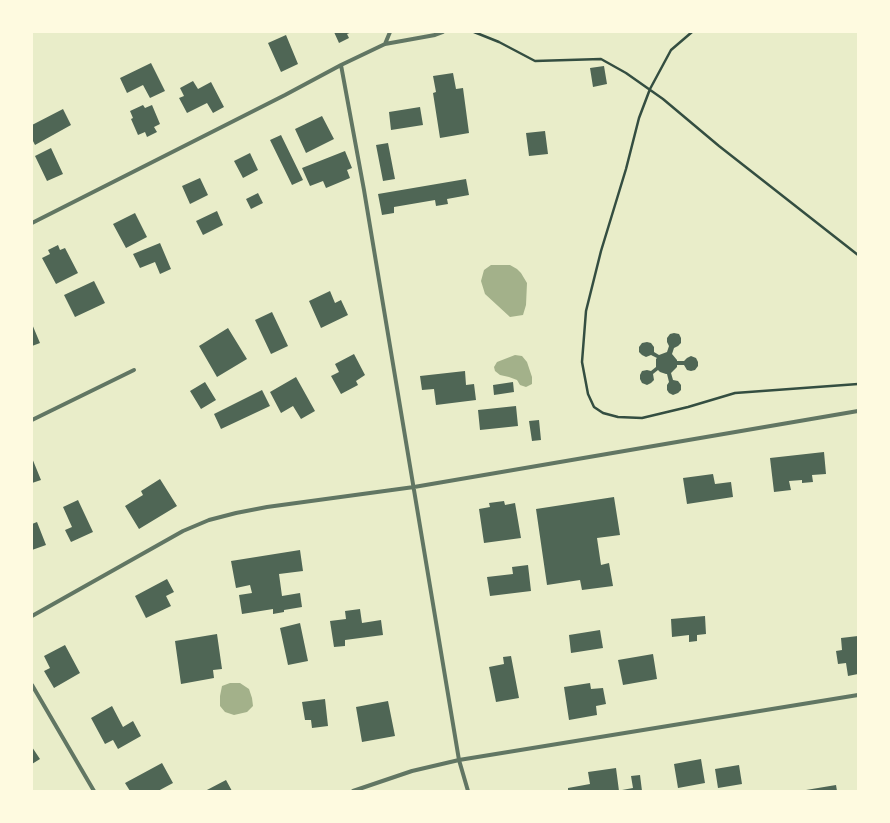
<!DOCTYPE html>
<style>
body{margin:0}
#map{position:relative;width:890px;height:823px;overflow:hidden;background:#e9edc9;font-family:Rubik,sans-serif}
canvas{display:block}
.frame{position:absolute;inset:0;border:33px solid #fefae0;pointer-events:none}
</style>
<div id="map">
<canvas width="890" height="823"></canvas>
<div class="frame"></div>
</div>
<script>
const c = document.querySelector('canvas').getContext('2d');
c.lineJoin = 'round';
function paint(path, color) { c.fillStyle = color; c.fill(path, 'evenodd'); }
const shape = rows => new Path2D(rows.map(r => 'M' + r).join(''));
function stroke(path, color, width, dash) { c.strokeStyle = color; c.lineWidth = width; c.lineCap = dash ? 'butt' : 'round'; c.setLineDash(dash || []); c.stroke(path); }
const water = shape([
 [491,265,510,265,517,269,521,273,527,283,526,305,523,315,510,317,485,294,481,281,484,270],
 [515,355,522,356,527,362,532,377,532,384,526,387,520,385,517,380,509,377,500,375,495,371,494,367,497,362],
 [230,683,240,683,249,689,252,698,253,706,247,712,234,715,225,712,220,706,220,696,222,686]
]);
const building = shape([
 [334,32,352,32,347,34,349,38,339,43],
 [286,35,298,64,281,72,268,43],
 [151,63,165,91,150,98,143,85,127,93,120,78],
 [604,66,607,84,593,87,590,68],
 [453,73,456,89,463,88,469,133,440,138,433,93,436,92,433,76],
 [193,81,198,89,211,82,224,107,213,113,207,103,187,113,179,98,184,96,180,88],
 [143,105,145,108,152,105,160,124,154,127,157,132,147,137,145,132,138,135,131,119,133,118,130,111],
 [420,107,423,125,391,130,389,112],
 [63,109,71,125,35,145,32,139,32,125],
 [322,116,334,139,306,153,295,129],
 [545,131,548,154,529,156,526,133],
 [281,135,303,180,292,185,270,140],
 [388,143,395,179,383,181,376,145],
 [51,148,63,174,47,181,35,156],
 [345,151,352,168,347,170,350,178,326,188,323,181,310,186,302,168],
 [250,153,258,170,243,178,234,161],
 [200,178,208,195,190,204,182,186],
 [466,179,469,195,447,199,448,204,436,206,435,200,394,207,394,213,382,215,378,194],
 [258,193,263,203,251,209,246,199],
 [217,211,223,225,203,235,196,221],
 [135,213,147,237,126,248,113,224],
 [160,243,171,269,160,274,155,262,140,268,133,254],
 [58,245,60,250,65,248,78,273,56,284,42,258,50,254,48,250],
 [94,281,105,303,75,317,64,295],
 [330,291,335,303,341,300,348,315,321,328,309,301],
 [272,312,288,346,271,354,255,320],
 [32,324,40,343,32,346],
 [228,328,247,359,217,377,199,346],
 [674,333,679,334,681,338,681,343,678,346,674,348,672,354,677,360,677,361,684,361,687,358,691,356,696,358,698,362,698,366,695,370,691,371,687,370,684,365,677,365,677,367,671,373,673,380,678,381,681,385,681,390,678,393,673,395,669,393,667,390,667,385,669,382,667,374,666,374,660,372,658,370,653,374,654,380,651,383,647,385,642,383,640,379,640,375,642,371,647,370,651,371,656,367,656,359,657,358,651,355,646,357,642,355,639,352,639,347,642,343,647,342,651,343,654,347,654,352,659,355,667,352,669,346,667,342,667,338,670,334],
 [354,354,365,375,356,381,358,385,341,394,331,376,339,372,335,364],
 [465,371,466,385,474,384,476,400,436,405,434,389,422,390,420,376],
 [296,377,315,411,301,419,293,406,281,413,270,392],
 [205,382,216,400,201,409,190,391],
 [513,382,514,392,494,395,493,385],
 [262,390,270,406,221,429,214,414],
 [516,406,518,426,480,430,478,410],
 [539,420,541,440,532,441,529,421],
 [824,452,826,474,812,475,813,482,802,483,802,480,789,481,791,490,774,492,770,458],
 [32,458,41,480,32,483],
 [713,474,715,484,731,482,733,497,687,504,683,478],
 [160,479,177,506,139,529,125,506,143,495,141,491],
 [614,497,620,535,597,538,601,565,609,563,613,586,582,590,580,580,547,585,536,509],
 [78,500,93,532,71,542,65,530,72,527,63,507],
 [504,501,505,505,515,503,521,538,484,543,479,509,490,507,489,503],
 [37,522,46,545,32,550,32,524],
 [300,550,303,571,279,574,282,596,300,593,302,607,284,610,284,612,273,614,273,609,242,614,239,595,252,593,250,585,236,588,231,561],
 [528,565,531,591,490,596,487,577,513,574,512,567],
 [167,579,174,592,166,596,171,606,146,618,135,596],
 [360,609,362,623,381,620,383,635,345,640,345,646,334,647,330,621,346,619,345,611],
 [705,616,706,634,697,635,697,641,689,642,689,635,672,637,671,619],
 [300,623,308,661,288,665,280,628],
 [600,630,603,648,571,653,569,635],
 [217,634,222,669,213,670,214,678,181,684,175,641],
 [858,636,858,674,848,676,846,663,838,664,836,651,842,650,841,638],
 [65,645,80,673,54,688,44,671,50,668,44,656],
 [653,654,657,679,623,685,618,660],
 [511,656,519,698,496,702,489,667,504,664,503,657],
 [590,683,591,689,603,688,606,704,596,706,597,715,569,720,564,687],
 [325,699,328,726,312,728,311,720,305,720,302,702],
 [388,701,395,736,362,742,356,707],
 [112,706,123,727,133,721,141,736,118,749,113,740,105,744,91,718],
 [32,747,40,759,32,764],
 [701,759,705,783,678,788,674,764],
 [162,763,173,783,158,791,130,791,125,783],
 [739,765,742,784,718,788,715,769],
 [616,768,619,791,568,791,568,788,590,784,588,772],
 [640,775,642,791,622,791,622,790,633,788,631,776],
 [226,780,232,791,205,791],
 [836,785,837,791,807,791,806,790]
]);
const path = shape([
 [474,32,499,42,535,61,601,59,626,73,663,99,719,146,858,255],
 [692,32,671,50,650,89,639,118,626,169,601,251,586,311,582,362,588,394,594,407,603,413,618,417,642,418,688,407,735,393,858,384]
]);
const minor = shape([
 [385,44,390,32],
 [341,65,364,190,459,760,468,791],
 [32,223,285,95,341,65,385,44,435,35,443,32],
 [32,420,134,370],
 [32,616,183,531,209,520,236,513,267,507,414,487,858,411],
 [32,685,94,791],
 [353,791,412,771,459,760,858,695]
]);
paint(water, '#a3b18a');
paint(building, '#4f6655');
stroke(path, '#344e41', 2.5);
stroke(minor, '#617663', 4);
</script>
